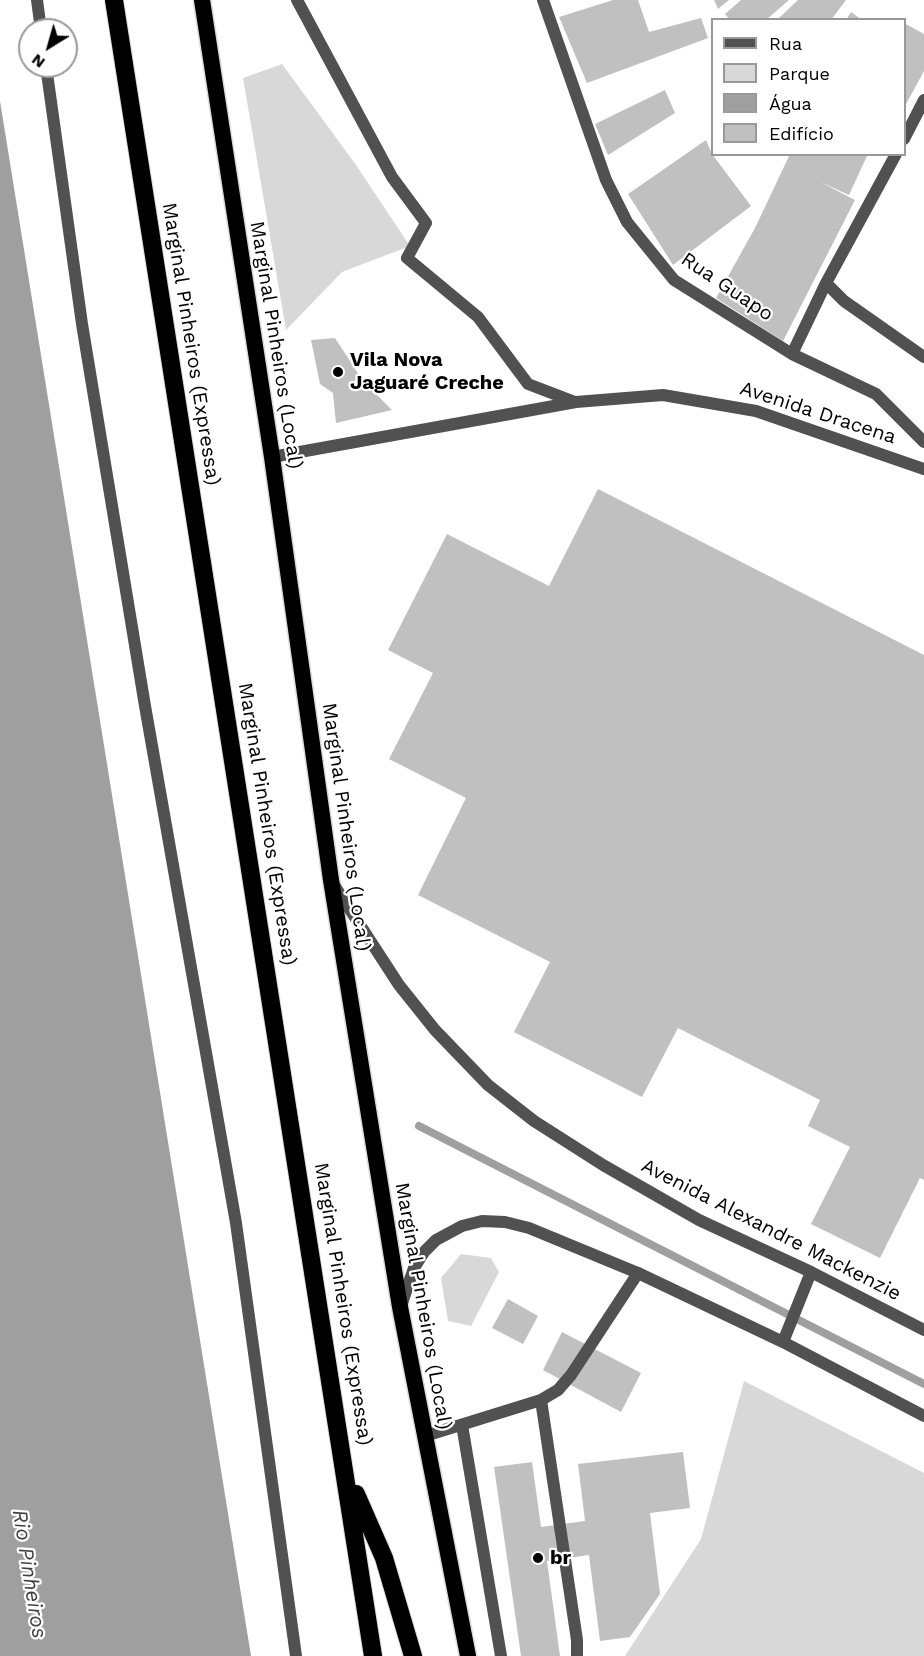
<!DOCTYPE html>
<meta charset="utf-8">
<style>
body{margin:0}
#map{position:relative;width:924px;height:1656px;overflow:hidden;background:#fff;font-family:"Work Sans",sans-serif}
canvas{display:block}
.legend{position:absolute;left:711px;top:18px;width:195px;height:138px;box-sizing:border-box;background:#fff;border:2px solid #999;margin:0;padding:8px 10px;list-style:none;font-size:18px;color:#000}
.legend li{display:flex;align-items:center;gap:12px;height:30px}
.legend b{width:30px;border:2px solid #999}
.north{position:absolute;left:18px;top:18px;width:60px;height:60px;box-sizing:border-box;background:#fff;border:2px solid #999;border-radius:50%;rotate:217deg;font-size:16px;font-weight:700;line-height:24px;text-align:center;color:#000}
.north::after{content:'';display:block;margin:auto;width:21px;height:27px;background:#000;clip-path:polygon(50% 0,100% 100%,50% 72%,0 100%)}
</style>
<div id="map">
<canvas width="924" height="1656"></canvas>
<ul class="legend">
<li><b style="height:8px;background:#515151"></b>Rua</li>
<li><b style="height:16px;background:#d8d8d8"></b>Parque</li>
<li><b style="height:16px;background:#9f9f9f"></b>Água</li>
<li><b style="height:16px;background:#c0c0c0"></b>Edifício</li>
</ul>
<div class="north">N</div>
</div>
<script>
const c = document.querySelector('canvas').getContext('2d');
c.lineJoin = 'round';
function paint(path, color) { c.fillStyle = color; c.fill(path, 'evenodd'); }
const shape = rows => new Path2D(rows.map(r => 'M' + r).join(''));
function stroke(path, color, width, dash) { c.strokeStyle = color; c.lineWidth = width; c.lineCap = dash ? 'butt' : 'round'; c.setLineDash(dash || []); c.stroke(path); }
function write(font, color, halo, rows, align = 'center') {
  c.font = font + ' "Work Sans",sans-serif'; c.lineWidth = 4.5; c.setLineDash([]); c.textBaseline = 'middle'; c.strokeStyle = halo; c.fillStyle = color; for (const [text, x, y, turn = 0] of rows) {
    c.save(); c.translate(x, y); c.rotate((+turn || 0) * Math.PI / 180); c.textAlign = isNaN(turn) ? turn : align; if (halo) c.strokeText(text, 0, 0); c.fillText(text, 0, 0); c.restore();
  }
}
const green = shape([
 [282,64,356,165,410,246,342,272,286,330,243,78],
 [461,1254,491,1258,499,1272,471,1326,448,1321,441,1278],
 [744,1381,924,1473,924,1656,625,1656,701,1539]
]);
const water = shape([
 [0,101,251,1656,0,1656]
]);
const stream = shape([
 [419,1126,924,1384]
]);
const building = shape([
 [613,0,638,0,649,32,701,18,708,38,587,83,559,17],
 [714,0,729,0,718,9],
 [741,0,789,0,766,20,730,20,725,14],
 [798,0,846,0,831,20,777,20],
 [851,12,862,20,846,20],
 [904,23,924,34,924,71,904,108],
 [665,90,675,113,608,155,595,124],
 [706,140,712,154,751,206,673,265,628,194],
 [790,154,867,156,849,195,820,182,855,200,783,341,716,298,755,228],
 [335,338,363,381,392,410,336,423,333,393,320,384,311,340],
 [598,489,924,655,924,1180,920,1178,880,1258,811,1224,850,1147,808,1126,820,1100,678,1028,642,1097,514,1032,550,962,418,895,466,798,389,759,433,673,388,650,447,534,549,586],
 [508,1299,538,1316,523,1344,492,1328],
 [562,1332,641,1373,621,1412,543,1370],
 [683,1452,690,1508,650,1513,660,1594,630,1637,600,1641,589,1555,547,1561,560,1656,521,1656,494,1467,532,1462,541,1527,585,1521,578,1464]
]);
const service = shape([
 [37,0,41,30],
 [46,66,82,324,145,706,236,1223,296,1656],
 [541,1400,577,1640,577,1656],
 [462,1425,501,1656],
 [425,1436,541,1400,558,1390,571,1375,638,1273]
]);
const minor = shape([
 [297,0,392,177,426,223,407,258,478,317,528,384,575,402],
 [543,0,606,180,627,222,674,280,792,354,876,394,924,442],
 [904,139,924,100],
 [826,283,844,301,924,357],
 [792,354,826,283,896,154],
 [272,457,576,402,663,395,756,411,924,469]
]);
const tertiary = shape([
 [334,885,399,985,435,1030,488,1085,534,1121,603,1165,699,1220,811,1272,924,1330],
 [401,1306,414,1268,424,1252,436,1240,462,1226,482,1221,505,1222,529,1228,638,1273,783,1342,924,1416],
 [783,1342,811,1272]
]);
const trunk = shape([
 [202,0,272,457,331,880,400,1307,468,1656]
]);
const motorway = shape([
 [114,0,373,1656],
 [356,1494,384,1558,413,1656]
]);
const markers = [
 [338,372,6,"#000"],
 [538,1558,6,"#000"]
];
const streetNames = [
 ["Rua Guapo",727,287,34],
 ["Marginal Pinheiros (Expressa)",191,344,81],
 ["Marginal Pinheiros (Local)",276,345,81],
 ["Avenida Dracena",818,413,18],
 ["Marginal Pinheiros (Expressa)",267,824,81],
 ["Marginal Pinheiros (Local)",346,827,82],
 ["Avenida Alexandre Mackenzie",771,1230,27],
 ["Marginal Pinheiros (Expressa)",343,1304,81],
 ["Marginal Pinheiros (Local)",423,1306,80]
];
const poiNames = [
 ["Vila Nova",350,360],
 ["Jaguaré Creche",350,383],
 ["br",550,1558]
];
const waterNames = [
 ["Rio Pinheiros",29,1574,81]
];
paint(green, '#d8d8d8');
paint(water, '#9f9f9f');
stroke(stream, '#9f9f9f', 8);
paint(building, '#c0c0c0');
stroke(trunk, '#dbdbdb', 19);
stroke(motorway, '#dbdbdb', 20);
stroke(service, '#515151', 12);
stroke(minor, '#515151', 12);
stroke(tertiary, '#515151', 12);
stroke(trunk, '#000', 16);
stroke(motorway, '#000', 18);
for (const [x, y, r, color] of markers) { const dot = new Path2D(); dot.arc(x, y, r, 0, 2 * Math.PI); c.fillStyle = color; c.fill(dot); stroke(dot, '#fff', 2); }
write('20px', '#000', '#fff', streetNames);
write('bold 20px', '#000', '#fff', poiNames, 'left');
write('italic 21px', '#404040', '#fff', waterNames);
</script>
